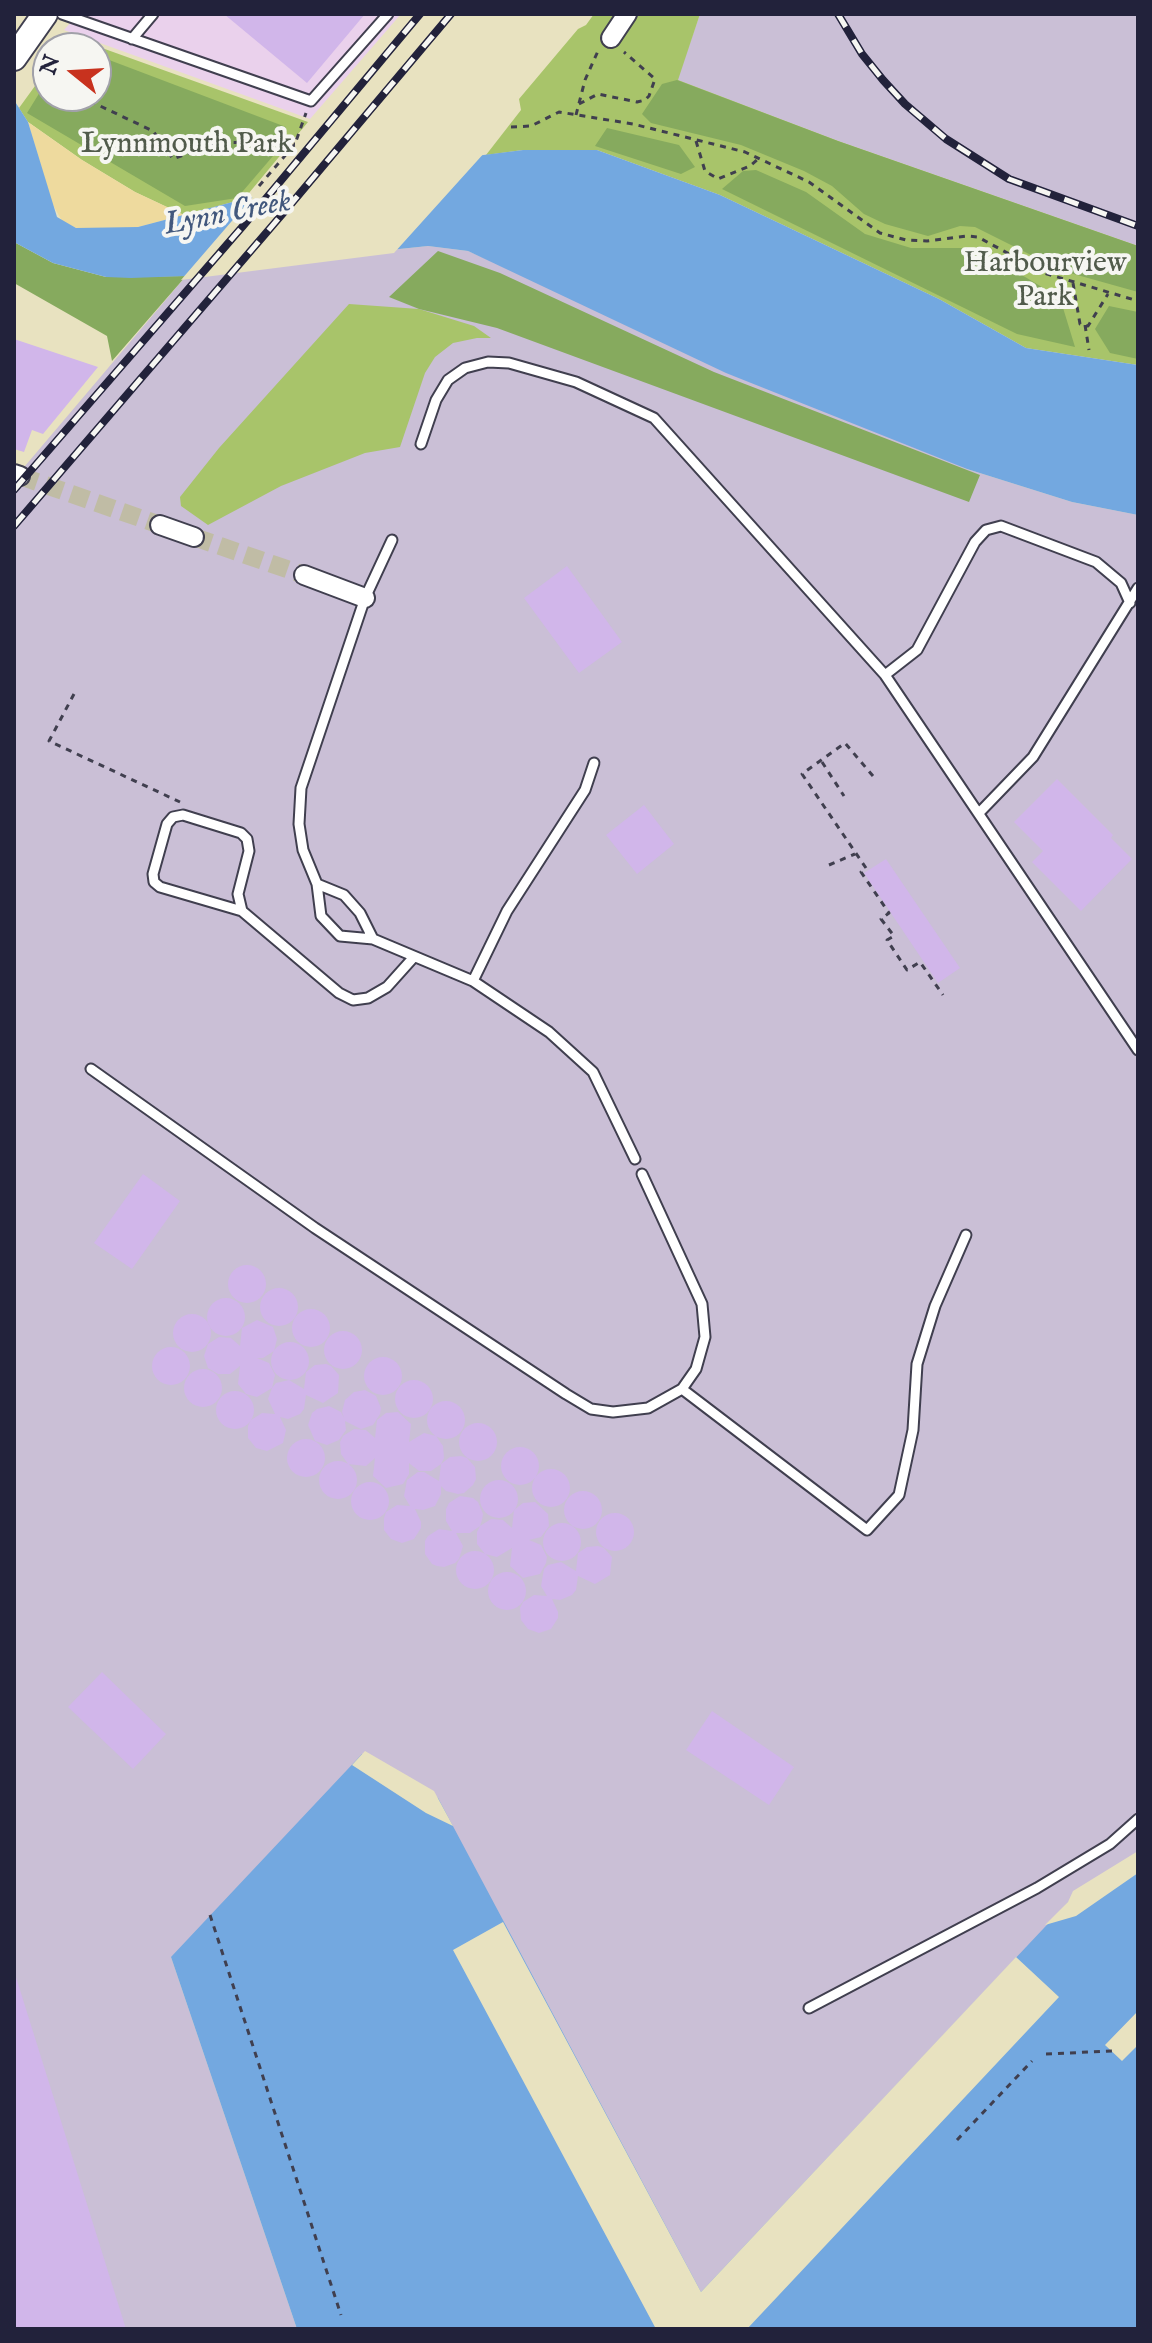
<!DOCTYPE html>
<style>
body{margin:0}
#map{position:relative;width:1152px;height:2343px;overflow:hidden;background:#e8e2c0;font-family:"IM FELL English",serif}
canvas{display:block}
.frame{position:absolute;inset:0;border:16px solid #22223b;pointer-events:none}
.north{position:absolute;left:32px;top:32px;width:80px;height:80px;box-sizing:border-box;background:#f6f6f2;border:2px solid #a1a1a9;border-radius:50%;rotate:288deg;font-size:22px;font-weight:700;line-height:32px;text-align:center;color:#22223b}
.north::after{content:'';display:block;margin:auto;width:28px;height:36px;background:#c8321e;clip-path:polygon(50% 0,100% 100%,50% 72%,0 100%)}
</style>
<div id="map">
<canvas width="1152" height="2343"></canvas>
<div class="frame"></div>
<div class="north">N</div>
</div>
<script>
const c = document.querySelector('canvas').getContext('2d');
c.lineJoin = 'round';
function paint(path, color) { c.fillStyle = color; c.fill(path, 'evenodd'); }
const shape = rows => new Path2D(rows.map(r => 'M' + r).join(''));
function stroke(path, color, width, dash) { c.strokeStyle = color; c.lineWidth = width; c.lineCap = dash ? 'butt' : 'round'; c.setLineDash(dash || []); c.stroke(path); }
function write(font, color, halo, rows, align = 'center') {
  c.font = font + ' "IM FELL English",serif'; c.lineWidth = 8; c.setLineDash([]); c.textBaseline = 'middle'; c.strokeStyle = halo; c.fillStyle = color; for (const [text, x, y, turn = 0] of rows) {
    c.save(); c.translate(x, y); c.rotate((+turn || 0) * Math.PI / 180); c.textAlign = isNaN(turn) ? turn : align; if (halo) c.strokeText(text, 0, 0); c.fillText(text, 0, 0); c.restore();
  }
}
const built = shape([
 [78,14,401,14,310,119,64,30]
]);
const industrial = shape([
 [700,14,1138,14,1138,246,838,141,677,80],
 [428,246,468,251,967,469,1072,502,1138,515,1138,1855,747,2329,171,1957,297,2329,14,2329,14,479,186,276,294,260]
]);
const green = shape([
 [594,14,700,14,678,80,838,141,1138,246,1138,365,1026,348,939,299,720,195,597,150,523,150,486,155,521,110,519,99,578,29,586,25],
 [69,38,102,48,308,122,244,199,184,215,135,192,82,160,28,122,19,108,48,68,48,96,96,96,96,48,62,48],
 [349,304,419,309,474,326,491,338,477,338,453,343,435,357,425,373,400,447,365,453,281,486,208,525,181,506,180,497,219,448]
]);
const forest = shape([
 [96,55,286,127,273,156,237,198,185,206,27,113,48,79,48,96,96,96],
 [677,80,838,141,1138,246,1138,292,1063,271,975,227,960,226,928,236,885,224,864,214,832,186,804,171,741,145,651,123,642,114,662,84],
 [607,128,679,145,695,167,681,174,595,146],
 [756,170,806,192,865,234,911,248,970,248,982,251,1060,298,1075,347,1017,334,722,189,743,171],
 [14,242,53,263,106,277,186,276,112,361,107,336,14,283],
 [438,251,500,273,714,372,980,475,969,502,497,328,419,309,389,297],
 [1109,306,1138,312,1138,359,1110,353,1095,329]
]);
const sand = shape([
 [28,122,82,160,135,192,184,215,138,227,113,229,76,228,62,221,52,203]
]);
const water = shape([
 [14,100,28,122,57,217,76,228,138,227,244,199,374,172,436,161,523,150,597,150,720,195,939,299,1026,348,1138,365,1138,515,1072,502,967,469,726,373,468,251,428,246,294,260,186,276,131,278,106,277,53,263,14,242],
 [362,1754,438,1798,701,2292,1076,1894,1138,1855,1138,2329,297,2329,171,1957]
]);
const pier = shape([
 [486,151,394,253,181,280,256,193,373,168],
 [365,1751,434,1791,453,1826,426,1813,352,1765],
 [1138,1851,1138,1873,1076,1916,1045,1925,1068,1902,1073,1891],
 [503,1922,701,2292,1016,1957,1059,1997,747,2329,656,2329,453,1950],
 [1138,2011,1138,2045,1122,2061,1105,2045]
]);
const building = shape([
 [224,14,365,14,307,83],
 [14,339,98,367,43,434,32,430,24,452,14,449],
 [567,566,622,642,579,673,524,598],
 [1057,779,1113,835,1111,838,1132,859,1081,911,1032,862,1043,851,1014,822],
 [644,805,674,844,637,874,606,835],
 [886,859,960,968,938,983,864,873],
 [143,1174,180,1201,132,1269,94,1243],
 '228 1284a19 19 0 1 1 38 0a19 19 0 1 1-38 0Z',
 '260 1307a19 19 0 1 1 38 0a19 19 0 1 1-38 0Z',
 '207 1317a19 19 0 1 1 38 0a19 19 0 1 1-38 0Z',
 '292 1328a19 19 0 1 1 38 0a19 19 0 1 1-38 0Z',
 '173 1333a19 19 0 1 1 38 0a19 19 0 1 1-38 0Z',
 [257,1320,273,1327,277,1339,274,1351,263,1358,257,1358,269,1363,275,1375,272,1388,257,1397,246,1394,238,1384,240,1366,230,1374,218,1374,208,1368,204,1356,208,1344,219,1337,231,1338,240,1346,242,1328],
 '324 1350a19 19 0 1 1 38 0a19 19 0 1 1-38 0Z',
 '271 1361a19 19 0 1 1 38 0a19 19 0 1 1-38 0Z',
 '152 1366a19 19 0 1 1 38 0a19 19 0 1 1-38 0Z',
 '364 1376a19 19 0 1 1 38 0a19 19 0 1 1-38 0Z',
 [326,1364,331,1366,339,1375,338,1393,323,1403,306,1395,304,1409,300,1414,288,1419,280,1417,286,1430,283,1443,267,1451,256,1448,248,1438,248,1426,251,1420,262,1413,275,1414,268,1399,272,1388,276,1383,289,1380,304,1389,306,1372,315,1365],
 '184 1388a19 19 0 1 1 38 0a19 19 0 1 1-38 0Z',
 '395 1399a19 19 0 1 1 38 0a19 19 0 1 1-38 0Z',
 [365,1390,376,1396,381,1408,380,1414,373,1425,361,1429,345,1421,346,1430,339,1440,327,1445,315,1441,308,1425,312,1413,317,1409,329,1406,341,1412,344,1418,342,1412,345,1400,354,1392],
 '216 1410a19 19 0 1 1 38 0a19 19 0 1 1-38 0Z',
 '427 1420a19 19 0 1 1 38 0a19 19 0 1 1-38 0Z',
 [398,1412,411,1424,409,1442,424,1433,436,1436,443,1446,444,1458,441,1464,431,1471,419,1471,409,1463,409,1474,403,1484,386,1488,373,1476,375,1458,366,1466,348,1464,341,1454,340,1442,343,1436,354,1429,366,1430,375,1438,377,1420,386,1413],
 '459 1442a19 19 0 1 1 38 0a19 19 0 1 1-38 0Z',
 '287 1458a19 19 0 1 1 38 0a19 19 0 1 1-38 0Z',
 '501 1466a19 19 0 1 1 38 0a19 19 0 1 1-38 0Z',
 [461,1456,467,1458,475,1467,476,1479,473,1485,464,1493,458,1494,446,1491,441,1486,441,1494,435,1506,423,1510,415,1509,421,1522,421,1528,414,1539,402,1543,391,1539,384,1530,384,1518,386,1512,397,1505,410,1506,404,1496,407,1480,418,1472,424,1472,439,1481,441,1464,450,1457],
 '319 1480a19 19 0 1 1 38 0a19 19 0 1 1-38 0Z',
 '532 1488a19 19 0 1 1 38 0a19 19 0 1 1-38 0Z',
 '480 1499a19 19 0 1 1 38 0a19 19 0 1 1-38 0Z',
 '351 1501a19 19 0 1 1 38 0a19 19 0 1 1-38 0Z',
 '564 1510a19 19 0 1 1 38 0a19 19 0 1 1-38 0Z',
 [460,1496,473,1498,478,1502,483,1514,482,1520,480,1526,470,1533,456,1533,463,1546,459,1559,455,1563,444,1567,437,1566,432,1564,425,1554,425,1541,428,1536,439,1529,452,1531,446,1521,446,1509,449,1503],
 [535,1502,548,1514,549,1526,541,1537,529,1540,541,1545,547,1557,546,1563,540,1574,523,1578,510,1566,512,1548,497,1557,485,1554,477,1544,477,1532,480,1526,491,1519,503,1520,512,1528,514,1510,523,1503],
 '596 1532a19 19 0 1 1 38 0a19 19 0 1 1-38 0Z',
 '543 1542a19 19 0 1 1 38 0a19 19 0 1 1-38 0Z',
 [598,1546,604,1548,612,1557,610,1575,595,1584,578,1576,576,1590,572,1595,560,1600,552,1599,558,1612,558,1618,551,1629,539,1633,528,1629,521,1620,520,1608,523,1602,534,1595,547,1596,541,1586,544,1569,548,1565,561,1562,576,1571,578,1553,587,1547],
 '456 1570a19 19 0 1 1 38 0a19 19 0 1 1-38 0Z',
 '488 1591a19 19 0 1 1 38 0a19 19 0 1 1-38 0Z',
 [102,1672,166,1734,133,1769,68,1707],
 [712,1711,794,1767,769,1805,686,1750],
 [14,1974,15,1974,126,2329,14,2329]
]);
const streetTunnel = shape([
 [20,476,160,525],
 [194,537,304,575]
]);
const path = shape([
 [40,65,48,78],
 [79,96,153,131,173,159,218,142,295,144],
 [579,104,598,94,637,102,645,100,649,96,655,79,624,52],
 [576,115,585,80,598,51],
 [511,127,531,126,559,112,633,124,745,152,809,182,880,233,906,240,927,241,967,236,978,237,1044,273,1138,301],
 [696,141,705,171,718,179,750,166,757,160],
 [259,186,295,144,306,113],
 [1073,283,1080,324,1088,326,1108,294],
 [1085,325,1089,350],
 [74,694,49,741,180,802],
 [822,762,844,796],
 [873,776,845,743,802,774,866,868,861,872,889,913,881,919,894,936,887,940,907,970,920,962,943,995],
 [829,865,855,854],
 [210,1915,341,2315],
 [1046,2054,1112,2051],
 [957,2140,1032,2061]
]);
const lane = shape([
 [62,14,311,101,388,14],
 [132,39,153,14],
 [421,444,436,400,448,380,465,368,488,362,509,363,576,382,654,418,885,675,1138,1050],
 [392,540,365,598,301,788,299,824,303,850,317,884,321,916,340,936,373,939,473,981,549,1032,593,1072,635,1159],
 [885,675,917,650,975,542,986,530,1001,526,1096,562,1121,583,1130,603],
 [979,813,1033,757,1138,588],
 [317,884,344,895,360,913,373,939],
 [242,911,160,887,154,882,153,874,167,824,173,817,183,815,241,833,247,839,249,851,238,894,242,911,339,993,353,1000,368,998,387,987,413,958],
 [473,981,507,911,585,790,594,763],
 [91,1069,315,1228,566,1394,591,1409,613,1412,648,1408,682,1389,696,1369,705,1337,702,1304,642,1174],
 [682,1389,867,1530,899,1495,913,1430,917,1364,935,1306,966,1235],
 [809,2008,1037,1888,1110,1844,1138,1819]
]);
const street = shape([
 [611,38,627,14],
 [14,474,20,476],
 [160,525,194,537],
 [304,575,365,598]
]);
const secondary = shape([
 [14,58,45,14]
]);
const rail = shape([
 [838,14,862,54,883,80,905,104,946,139,1009,179,1138,226],
 [14,490,243,226,420,14],
 [14,526,291,204,451,14]
]);
const parkNames = [
 ["Lynnmouth Park",187,146],
 ["Harbourview",1045,265],
 ["Park",1045,299]
];
const waterNames = [
 ["Lynn Creek",228,215,-11]
];
paint(built, '#ead1ec');
paint(industrial, '#cabfd6');
paint(green, '#a8c46a');
paint(forest, '#86aa5e');
paint(sand, '#eeda9e');
paint(water, '#73a8e0');
paint(pier, '#e8e2c0');
paint(building, '#d1b6ea');
stroke(streetTunnel, '#c0bca5', 18, [18, 9]);
stroke(lane, '#403f4f', 13);
stroke(street, '#403f4f', 22);
stroke(secondary, '#403f4f', 28);
stroke(path, '#403f4f', 3, [6, 6]);
stroke(lane, '#fff', 9);
stroke(street, '#fff', 18);
stroke(secondary, '#fff', 24);
stroke(rail, '#22223b', 8);
stroke(rail, '#f6f6f2', 5, [15]);
write('30px', '#515b4b', '#f6f6f2', parkNames);
write('italic 32px', '#42587d', '#f6f6f2', waterNames);
</script>
